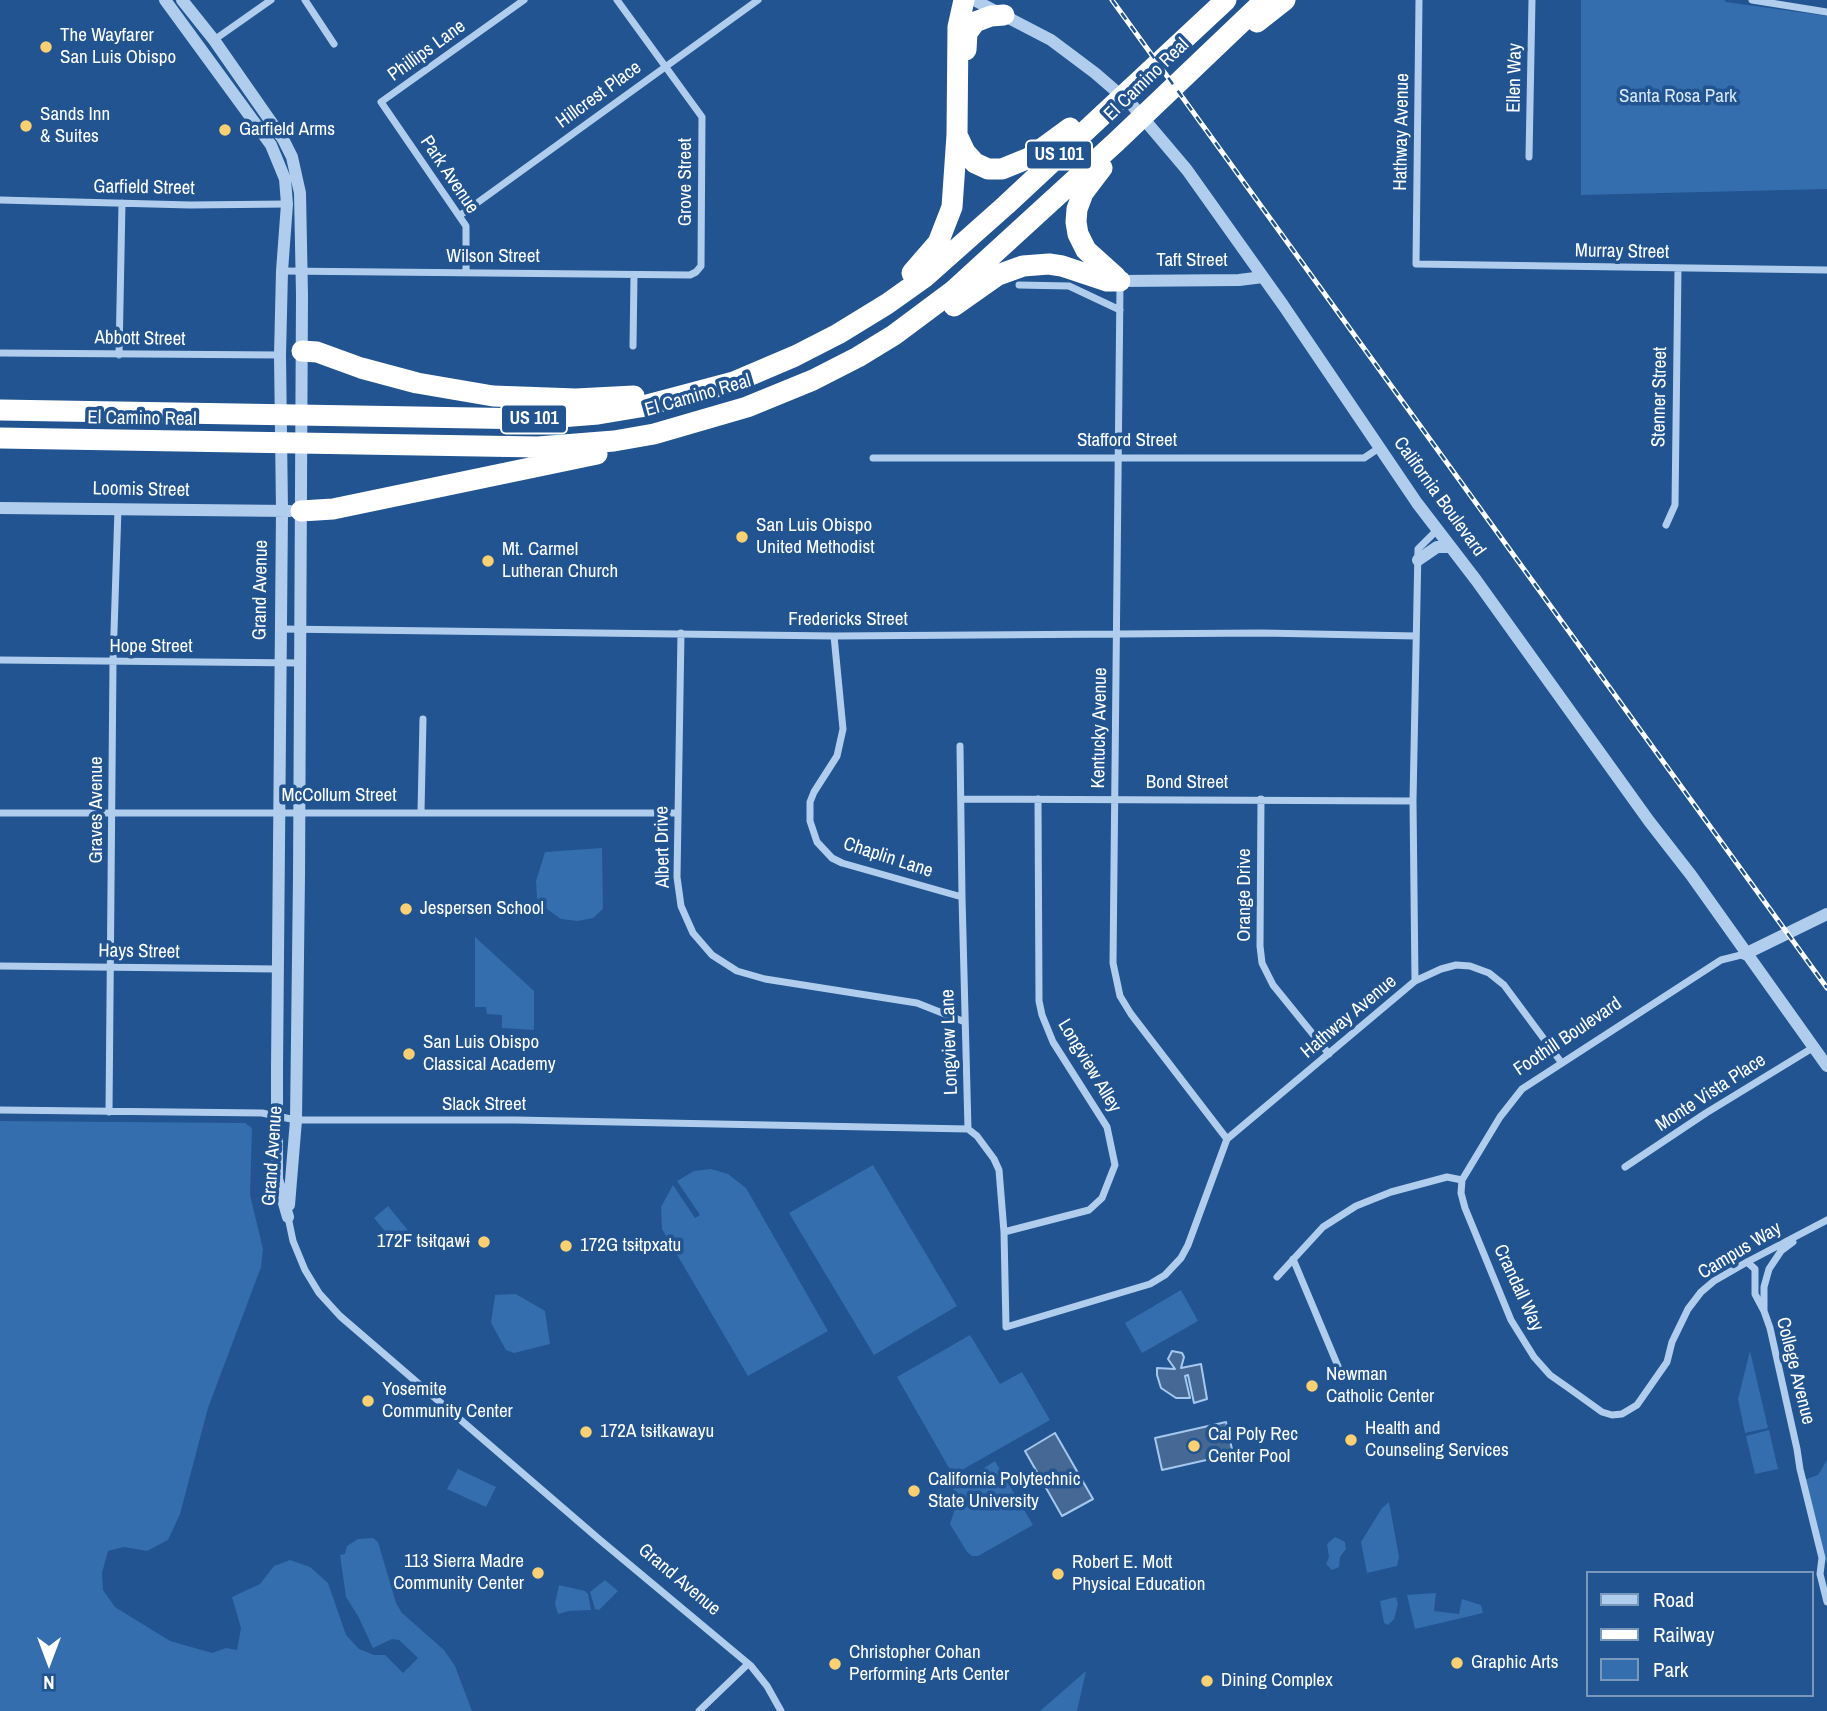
<!DOCTYPE html>
<meta charset="utf-8">
<style>
body{margin:0}
#map{position:relative;width:1827px;height:1711px;overflow:hidden;background:#215490;font-family:"Archivo Narrow",sans-serif}
canvas{display:block}
.legend{position:absolute;left:1586px;top:1571px;width:228px;height:126px;box-sizing:border-box;background:#215490;border:2px solid #7a98bc;margin:0;padding:9px 12px;list-style:none;font-size:21px;color:#fff}
.legend li{display:flex;align-items:center;gap:14px;height:35px}
.legend b{width:35px;border:2px solid #7a98bc}
.north{position:absolute;left:14px;top:1627px;width:70px;height:70px;-webkit-text-stroke:5px #215490;paint-order:stroke;rotate:180deg;font-size:19px;font-weight:700;line-height:28px;text-align:center;color:#fff}
.north::after{content:'';display:block;margin:auto;width:24px;height:32px;background:#fff;clip-path:polygon(50% 0,100% 100%,50% 72%,0 100%)}
</style>
<div id="map">
<canvas width="1827" height="1711"></canvas>
<ul class="legend">
<li><b style="height:9px;background:#b1cded"></b>Road</li>
<li><b style="height:9px;background:#fff"></b>Railway</li>
<li><b style="height:19px;background:#346eae"></b>Park</li>
</ul>
<div class="north">N</div>
</div>
<script>
const c = document.querySelector('canvas').getContext('2d');
c.lineJoin = 'round';
function paint(path, color) { c.fillStyle = color; c.fill(path, 'evenodd'); }
const shape = rows => new Path2D(rows.map(r => 'M' + r).join(''));
function stroke(path, color, width, dash) { c.strokeStyle = color; c.lineWidth = width; c.lineCap = dash ? 'butt' : 'round'; c.setLineDash(dash || []); c.stroke(path); }
function write(font, color, halo, rows, align = 'center') {
  c.font = font + ' "Archivo Narrow",sans-serif'; c.lineWidth = 7; c.setLineDash([]); c.textBaseline = 'middle'; c.strokeStyle = halo; c.fillStyle = color; for (const [text, x, y, turn = 0] of rows) {
    c.save(); c.translate(x, y); c.rotate((+turn || 0) * Math.PI / 180); c.textAlign = isNaN(turn) ? turn : align; if (halo) c.strokeText(text, 0, 0); c.fillText(text, 0, 0); c.restore();
  }
}
const green = shape([
 [1581,0,1724,0,1726,2,1827,16,1827,189,1581,195],
 [602,848,603,909,593,918,578,921,561,919,547,909,537,898,536,881,545,852],
 [475,937,534,991,534,1030,502,1028,502,1015,487,1014,486,1007,475,1007],
 [0,1121,245,1123,252,1128,250,1195,263,1249,261,1267,208,1408,180,1514,168,1540,147,1551,124,1547,108,1551,102,1573,103,1590,115,1607,170,1641,212,1653,226,1648,237,1650,241,1628,232,1597,260,1584,274,1566,290,1560,310,1567,328,1583,346,1635,359,1649,374,1655,385,1655,403,1673,418,1658,399,1640,392,1639,373,1648,358,1616,346,1597,340,1555,345,1554,347,1546,358,1539,373,1538,378,1542,396,1603,402,1613,444,1650,455,1666,472,1711,0,1711],
 [873,1165,957,1306,874,1355,789,1213],
 [711,1169,728,1174,746,1188,828,1331,748,1376,662,1229,661,1207,673,1185,695,1218,700,1215,677,1181,694,1171],
 [388,1206,411,1234,397,1246,374,1218],
 [1181,1290,1198,1321,1142,1353,1125,1323],
 [516,1294,545,1311,550,1344,514,1353,506,1350,491,1323,495,1295],
 [970,1335,1000,1384,1022,1372,1050,1420,953,1475,897,1377],
 [1750,1351,1768,1428,1745,1433,1738,1399],
 [1769,1430,1778,1469,1755,1474,1746,1436],
 [1827,1460,1827,1565,1804,1480,1818,1475],
 [995,1461,1033,1525,978,1556,972,1556,967,1552,950,1524,958,1500,953,1488],
 [458,1469,496,1487,486,1507,447,1489],
 [1389,1502,1399,1557,1397,1566,1367,1573,1361,1542,1382,1508],
 [1335,1537,1345,1542,1346,1549,1340,1557,1339,1567,1332,1570,1326,1564,1329,1557,1327,1544],
 [605,1580,618,1591,599,1610,595,1609,590,1592],
 [559,1585,585,1591,588,1594,591,1610,569,1611,558,1614,555,1604],
 [1436,1593,1434,1611,1459,1614,1462,1599,1481,1605,1483,1613,1415,1629,1407,1595],
 [1396,1597,1398,1604,1394,1619,1388,1625,1384,1623,1380,1601],
 [1086,1671,1077,1711,1040,1711]
]);
const water = shape([
 [1172,1351,1182,1353,1184,1357,1181,1368,1201,1364,1207,1399,1194,1403,1188,1375,1185,1376,1190,1398,1176,1398,1161,1388,1157,1375,1157,1368,1175,1369,1168,1359,1172,1351],
 [1226,1422,1233,1454,1162,1470,1155,1438,1226,1422],
 [1055,1433,1093,1499,1062,1516,1025,1451,1055,1433]
]);
const minor = shape([
 [305,0,334,44],
 [1419,0,1416,264,1827,270],
 [1752,0,1827,12],
 [214,40,271,0],
 [1529,157,1532,0],
 [0,200,190,205,287,204],
 [459,216,758,0],
 [282,271,690,275,696,272,701,266,702,117,617,0],
 [466,273,466,226,381,102,524,0],
 [1019,285,1069,286,1120,310],
 [1120,285,1113,963,1120,996,1131,1014,1227,1139],
 [633,346,634,275],
 [0,353,280,355],
 [119,355,122,203],
 [873,458,1364,458,1379,448],
 [1666,525,1675,505,1678,268],
 [280,629,834,636,1262,633,1416,636],
 [681,633,677,877,681,906,693,933,712,955,737,971,765,979,917,1003,965,1022],
 [834,636,843,729,837,756,814,792,810,802,810,821,817,842,832,858,842,863,962,897],
 [0,660,301,663],
 [960,746,962,897,968,1129,977,1136,994,1159,999,1170,1004,1232,1006,1327,1150,1284,1165,1275,1181,1258,1188,1245,1227,1139,1415,981,1413,801,1418,549,1437,530],
 [961,799,1413,801],
 [1261,799,1260,946,1262,963,1273,985,1329,1054],
 [421,812,423,719],
 [0,813,677,813],
 [1745,954,1721,960,1522,1089,1500,1117,1462,1180,1461,1193,1465,1208,1511,1320,1534,1357,1550,1375,1570,1389,1602,1412,1612,1415,1622,1414,1637,1405,1667,1362,1672,1342,1688,1309,1701,1292,1714,1281,1747,1262,1827,1220],
 [0,966,277,969],
 [1415,981,1441,969,1456,965,1470,966,1489,973,1504,985,1561,1062],
 [0,1110,262,1113,296,1120,516,1120,968,1129],
 [109,1112,113,662,118,509],
 [1625,1167,1706,1113,1814,1047],
 [288,1217,293,1241,305,1270,319,1293,340,1316,600,1540,751,1666,767,1686,781,1711],
 [1004,1232,1089,1210,1102,1198,1115,1165,1107,1127,1053,1042,1042,1015,1039,1001,1038,799],
 [1793,1242,1781,1251,1769,1269,1764,1287,1764,1311,1770,1328,1797,1449,1800,1469,1822,1558,1820,1574,1827,1602],
 [1293,1259,1340,1371],
 [1747,1262,1755,1269,1755,1294,1764,1311],
 [1277,1277,1323,1227,1356,1206,1391,1192,1447,1177,1462,1180],
 [699,1711,748,1664]
]);
const tertiary = shape([
 [165,0,271,145,285,179,287,204,282,271,280,355,282,511,277,1068,277,1179,288,1217],
 [182,0,214,40,283,139,292,157,300,193,302,295,299,876,296,1120,289,1205],
 [974,0,1051,40,1095,73,1132,105,1187,170,1283,305,1417,503,1476,580,1649,821,1691,875,1827,1066],
 [1120,281,1239,280,1263,277],
 [0,508,290,511],
 [1418,560,1437,547,1450,547],
 [1745,954,1827,914]
]);
const motorway = shape([
 [1257,22,1285,0],
 [966,50,967,33,975,22,991,16,1004,15],
 [957,135,965,152,975,163,988,169,1002,169,1029,158,1070,128],
 [1102,168,1083,193,1077,209,1076,222,1078,234,1086,250,1116,277],
 [912,273,938,243,952,207,957,135,958,27,964,0],
 [954,306,998,275,1023,266,1049,264,1062,266,1107,281,1120,281],
 [302,351,317,352,361,368,417,383,493,396,576,399,634,396],
 [0,410,535,419,598,414,640,407,734,382,795,356,838,334,887,304,925,277,1006,205,1226,0],
 [0,438,538,447,614,441,654,434,747,407,813,380,858,357,894,335,953,291,1116,142,1265,0],
 [301,511,333,509,597,454]
]);
const rail = shape([
 [1112,0,1827,988]
]);
const markers = [
 [46,47,7,"#fad072"],
 [26,126,7,"#fad072"],
 [225,130,7,"#fad072"],
 [742,537,7,"#fad072"],
 [488,561,7,"#fad072"],
 [406,909,7,"#fad072"],
 [409,1054,7,"#fad072"],
 [484,1242,7,"#fad072"],
 [566,1246,7,"#fad072"],
 [1312,1386,7,"#fad072"],
 [368,1401,7,"#fad072"],
 [586,1432,7,"#fad072"],
 [1351,1440,7,"#fad072"],
 [1194,1446,7,"#fad072"],
 [914,1491,7,"#fad072"],
 [538,1573,7,"#fad072"],
 [1058,1574,7,"#fad072"],
 [1457,1663,7,"#fad072"],
 [835,1664,7,"#fad072"],
 [1207,1681,7,"#fad072"]
];
const shields = [
 [1059,155,66],
 [534,419,66]
];
const shieldNames = [
 ["US 101",1059,155],
 ["US 101",534,419]
];
const poiNames = [
 ["The Wayfarer",60,36],
 ["San Luis Obispo",60,58],
 ["Sands Inn",40,115],
 ["& Suites",40,137],
 ["Garfield Arms",239,130],
 ["San Luis Obispo",756,526],
 ["United Methodist",756,548],
 ["Mt. Carmel",502,550],
 ["Lutheran Church",502,572],
 ["Jespersen School",420,909],
 ["San Luis Obispo",423,1043],
 ["Classical Academy",423,1065],
 ["172F tsɨtqawɨ",470,1242,"right"],
 ["172G tsɨtpxatu",580,1246],
 ["Newman",1326,1375],
 ["Catholic Center",1326,1397],
 ["Yosemite",382,1390],
 ["Community Center",382,1412],
 ["Health and",1365,1429],
 ["Counseling Services",1365,1451],
 ["172A tsɨtkawayu",600,1432],
 ["Cal Poly Rec",1208,1435],
 ["Center Pool",1208,1457],
 ["California Polytechnic",928,1480],
 ["State University",928,1502],
 ["113 Sierra Madre",524,1562,"right"],
 ["Community Center",524,1584,"right"],
 ["Robert E. Mott",1072,1563],
 ["Physical Education",1072,1585],
 ["Christopher Cohan",849,1653],
 ["Performing Arts Center",849,1675],
 ["Graphic Arts",1471,1663],
 ["Dining Complex",1221,1681]
];
const streetNames = [
 ["Phillips Lane",427,51,-36],
 ["Ellen Way",1515,78,-89],
 ["El Camino Real",1147,80,-44],
 ["Hillcrest Place",599,95,-36],
 ["Hathway Avenue",1402,132,-89],
 ["Park Avenue",449,175,56],
 ["Grove Street",686,182,-90],
 ["Garfield Street",144,188,1],
 ["Murray Street",1622,252,1],
 ["Wilson Street",493,257],
 ["Taft Street",1192,261],
 ["Abbott Street",140,339,1],
 ["El Camino Real",698,396,-16],
 ["Stenner Street",1660,397,-89],
 ["El Camino Real",142,419,1],
 ["Stafford Street",1127,441],
 ["Loomis Street",141,490,1],
 ["California Boulevard",1439,497,54],
 ["Grand Avenue",261,590,-89],
 ["Fredericks Street",848,620],
 ["Hope Street",151,647],
 ["Kentucky Avenue",1100,728,-89],
 ["Bond Street",1187,783],
 ["McCollum Street",339,796],
 ["Graves Avenue",97,810,-90],
 ["Albert Drive",663,847,-91],
 ["Chaplin Lane",888,858,18],
 ["Orange Drive",1245,895,-90],
 ["Hays Street",139,952,1],
 ["Hathway Avenue",1349,1017,-40],
 ["Foothill Boulevard",1568,1037,-34],
 ["Longview Lane",950,1042,-92],
 ["Longview Alley",1089,1066,59],
 ["Monte Vista Place",1711,1093,-33],
 ["Slack Street",484,1105],
 ["Grand Avenue",273,1156,-86],
 ["Campus Way",1740,1251,-31],
 ["Crandall Way",1518,1288,65],
 ["College Avenue",1795,1371,76],
 ["Grand Avenue",679,1580,40]
];
const parkNames = [
 ["Santa Rosa Park",1678,97]
];
paint(green, '#346eae');
paint(water, '#456994');
stroke(water, '#a5c8ee', 2);
stroke(minor, '#b1cded', 7);
stroke(tertiary, '#b1cded', 12);
stroke(motorway, '#fff', 21);
stroke(rail, '#fff', 5);
stroke(rail, '#215490', 2.5, [8]);
for (const [x, y, r, color] of markers) { const dot = new Path2D(); dot.arc(x, y, r, 0, 2 * Math.PI); c.fillStyle = color; c.fill(dot); stroke(dot, '#215490', 2.5); }
for (const [x, y, w] of shields) { const box = new Path2D(); box.roundRect(x - w / 2, y - 14.5, w, 29, 5); c.fillStyle = '#215490'; c.fill(box); stroke(box, '#fff', 2); }
write('bold 18px', '#fff', null, shieldNames);
write('19px', '#fff', '#215490', poiNames, 'left');
write('19px', '#fff', '#215490', streetNames);
write('19px', '#d7e7f9', '#215490', parkNames);
</script>
